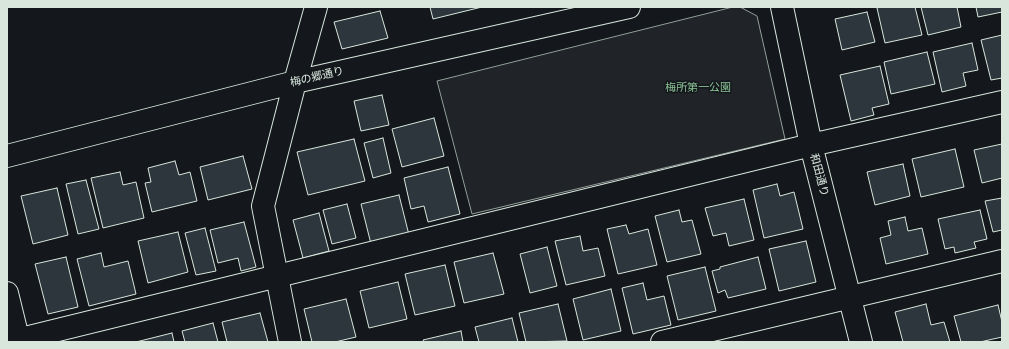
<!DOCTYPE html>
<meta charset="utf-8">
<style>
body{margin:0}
#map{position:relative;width:1009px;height:349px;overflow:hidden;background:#14181c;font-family:Manrope,sans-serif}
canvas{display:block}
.frame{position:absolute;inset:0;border:8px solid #d8e6dc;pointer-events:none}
</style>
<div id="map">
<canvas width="1009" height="349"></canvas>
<div class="frame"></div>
</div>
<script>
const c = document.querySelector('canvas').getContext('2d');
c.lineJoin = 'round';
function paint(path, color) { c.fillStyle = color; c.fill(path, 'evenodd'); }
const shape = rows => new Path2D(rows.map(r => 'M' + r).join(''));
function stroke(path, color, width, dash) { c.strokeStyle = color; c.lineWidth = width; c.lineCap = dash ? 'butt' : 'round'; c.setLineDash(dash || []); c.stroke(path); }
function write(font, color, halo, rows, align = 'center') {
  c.font = font + ' Manrope,"Noto Sans JP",sans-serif'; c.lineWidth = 3; c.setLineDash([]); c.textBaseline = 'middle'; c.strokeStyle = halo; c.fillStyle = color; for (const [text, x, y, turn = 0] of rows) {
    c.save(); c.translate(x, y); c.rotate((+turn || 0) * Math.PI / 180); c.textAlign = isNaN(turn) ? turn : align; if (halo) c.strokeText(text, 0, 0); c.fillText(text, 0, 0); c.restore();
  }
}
const green = shape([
 [733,7,740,7,757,16,785,139,472,214,437,81,733,7]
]);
const building = shape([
 [430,7,482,7,433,19,430,7],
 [880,7,915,7,922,35,885,43,877,8,880,7],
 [921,7,957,7,961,27,928,35,921,7],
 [976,7,1002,7,1002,12,978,17,976,7],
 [380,11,388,38,342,49,334,22,380,11],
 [867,12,875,42,842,50,835,19,867,12],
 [1002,35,1002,78,991,80,981,40,1002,35],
 [972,43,978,70,963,73,966,86,942,92,933,52,972,43],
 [927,52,935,84,891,94,884,62,927,52],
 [880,66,889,104,872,108,874,115,851,121,840,75,880,66],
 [382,95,389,125,361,131,354,101,382,95],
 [434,118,444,156,402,167,392,129,434,118],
 [383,138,391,173,373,178,364,143,383,138],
 [354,139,365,181,308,195,297,152,354,139],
 [1002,144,1002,178,982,183,974,150,1002,144],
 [955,149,964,187,921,197,912,159,955,149],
 [243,156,252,189,208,200,200,167,243,156],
 [175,161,179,175,190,172,197,201,152,212,145,183,151,182,148,168,175,161],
 [903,164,910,196,875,205,867,172,903,164],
 [448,167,460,214,428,222,424,206,411,209,404,178,448,167],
 [120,172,123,185,136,182,144,218,103,228,91,178,120,172],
 [86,180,99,229,78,234,66,184,86,180],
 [777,184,780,196,794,192,803,229,764,238,753,190,777,184],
 [57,188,68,235,33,244,21,196,57,188],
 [399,195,409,235,371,244,361,204,399,195],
 [1002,198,1002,230,993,232,985,201,1002,198],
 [744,199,754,240,729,246,726,233,713,236,705,208,744,199],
 [347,204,356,238,332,244,323,210,347,204],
 [679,210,682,222,692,220,701,254,667,262,655,216,679,210],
 [980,210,987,239,974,242,976,248,955,253,954,247,945,249,938,219,980,210],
 [319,213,329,251,303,258,293,220,319,213],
 [905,217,908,231,922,228,928,254,886,264,880,238,891,235,888,221,905,217],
 [244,222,256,267,241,271,238,258,218,263,210,230,244,222],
 [626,225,629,234,648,229,657,265,618,274,607,229,626,225],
 [205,228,216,271,196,275,185,233,205,228],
 [178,232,188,272,148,283,138,241,178,232],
 [580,236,583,251,598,248,605,276,566,285,555,241,580,236],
 [806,241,816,282,779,291,769,249,806,241],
 [547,247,557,286,530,293,520,254,547,247],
 [101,253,104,267,128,261,136,294,89,306,77,259,101,253],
 [493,253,504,294,464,303,454,262,493,253],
 [66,257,78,307,48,314,35,264,66,257],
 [758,257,766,289,728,298,725,290,718,293,712,271,720,269,720,267,758,257],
 [445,265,455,306,415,315,405,274,445,265],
 [705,267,716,311,678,320,667,276,705,267],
 [398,282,407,319,369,328,360,291,398,282],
 [643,283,647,300,664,296,671,325,633,334,622,288,643,283],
 [611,289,621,331,583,340,573,299,611,289],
 [346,299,356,337,335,342,312,342,304,309,346,299],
 [558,304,567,341,526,342,519,313,558,304],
 [926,304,931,325,944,322,950,342,903,342,895,312,926,304],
 [998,305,1002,322,1002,337,980,342,961,342,954,316,998,305],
 [260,313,268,342,227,342,222,322,260,313],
 [512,318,518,342,479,342,475,327,512,318],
 [213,323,218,342,185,342,182,331,213,323],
 [461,331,463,342,424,342,423,340,461,331],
 [172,333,174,342,135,342,140,341,172,333]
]);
const minor = shape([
 [782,7,811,145,861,342],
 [7,156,295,82,629,7],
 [7,293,19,342],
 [9,342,811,145,1002,102],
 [290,342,263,206,295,82,316,7],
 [662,342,1002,261]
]);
const streetNames = [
 ["梅の郷通り",317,77,-13],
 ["和田通り",819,175,75]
];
const parkNames = [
 ["梅所第一公園",698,88]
];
paint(green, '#202428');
stroke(green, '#939e99', 1);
paint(building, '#2c363c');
stroke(building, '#d8e6dc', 1);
stroke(minor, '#d8e6dc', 24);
stroke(minor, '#14181c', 22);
write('11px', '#d8e6dc', '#14181c', streetNames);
write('11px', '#8ac095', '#14181c', parkNames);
</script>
